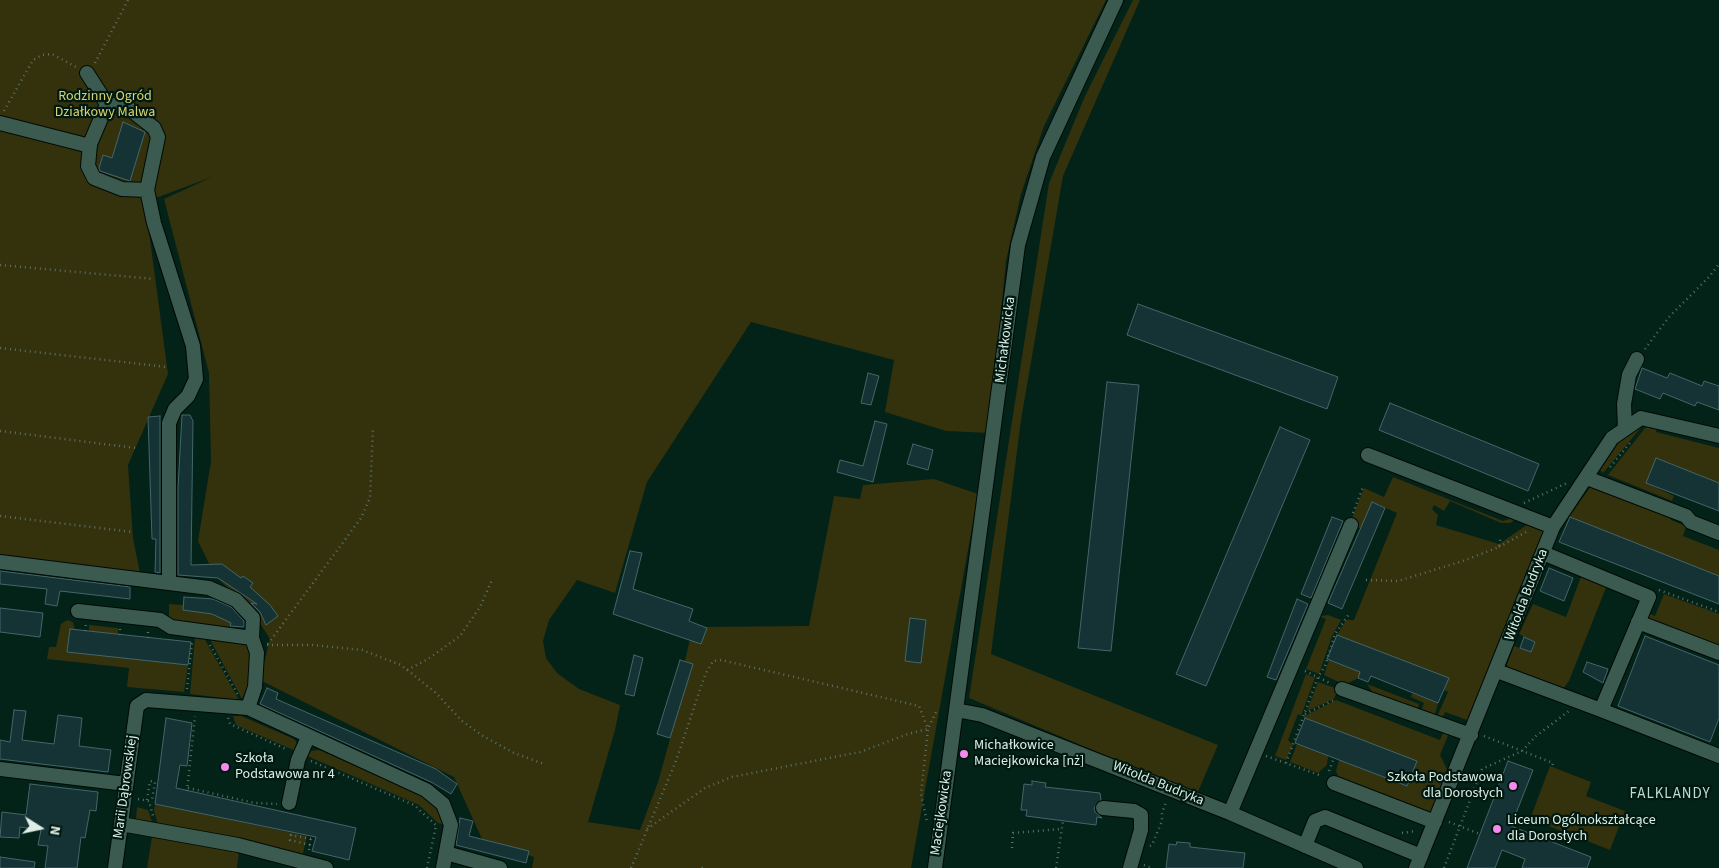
<!DOCTYPE html>
<meta charset="utf-8">
<style>
body{margin:0}
#map{position:relative;width:1719px;height:868px;overflow:hidden;background:#032218;font-family:"Source Sans 3",sans-serif}
canvas{display:block}
.north{position:absolute;left:15px;top:803px;width:50px;height:50px;-webkit-text-stroke:4px #001910;paint-order:stroke;rotate:100deg;font-size:14px;font-weight:700;line-height:20px;text-align:center;color:#dceee6}
.north::after{content:'';display:block;margin:auto;width:18px;height:22px;background:#dceee6;clip-path:polygon(50% 0,100% 100%,50% 72%,0 100%)}
</style>
<div id="map">
<canvas width="1719" height="868"></canvas>
<div class="north">N</div>
</div>
<script>
const c = document.querySelector('canvas').getContext('2d');
c.lineJoin = 'round';
function paint(path, color) { c.fillStyle = color; c.fill(path, 'evenodd'); }
const shape = rows => new Path2D(rows.map(r => 'M' + r).join(''));
function stroke(path, color, width, dash) { c.strokeStyle = color; c.lineWidth = width; c.lineCap = dash ? 'butt' : 'round'; c.setLineDash(dash || []); c.stroke(path); }
function write(font, color, halo, rows, align = 'center') {
  c.font = font + ' "Source Sans 3",sans-serif'; c.lineWidth = 4.5; c.setLineDash([]); c.textBaseline = 'middle'; c.strokeStyle = halo; c.fillStyle = color; for (const [text, x, y, turn = 0] of rows) {
    c.save(); c.translate(x, y); c.rotate((+turn || 0) * Math.PI / 180); c.textAlign = isNaN(turn) ? turn : align; if (halo) c.strokeText(text, 0, 0); c.fillText(text, 0, 0); c.restore();
  }
}
const green = shape([
 [0,0,1106,0,1044,126,1021,194,1006,261,989,433,946,431,885,412,894,360,751,322,647,482,615,593,577,580,549,620,543,641,546,658,557,673,579,689,620,705,615,730,588,822,640,830,658,782,670,739,677,693,693,627,809,626,834,496,860,499,863,485,934,479,978,494,911,868,532,868,534,857,528,855,529,851,482,839,454,777,260,680,270,639,250,608,215,576,198,541,211,461,209,373,164,199,212,177,145,202,168,374,128,465,133,538,140,573,0,556],
 [1133,0,1140,0,1063,176,1021,420,991,654,1218,745,1197,794,969,698,1049,183,1085,96],
 [1649,423,1657,425,1656,432,1719,448,1719,483,1656,458,1646,483,1674,496,1672,501,1608,475],
 [1644,424,1603,473,1600,470,1600,463,1618,438],
 [1393,477,1503,521,1518,516,1515,520,1510,523,1501,523,1450,501,1444,511,1434,505,1432,509,1438,515,1436,525,1499,544,1531,522,1543,531,1542,543,1470,721,1445,712,1441,721,1436,719,1448,692,1444,690,1448,678,1337,635,1346,620,1354,620,1397,513,1372,502,1361,529,1350,523,1364,488,1384,497],
 [1591,486,1669,512,1671,520,1686,526,1683,536,1719,550,1719,576,1569,517],
 [1582,574,1607,585,1569,681,1562,690,1511,671,1507,665,1514,646,1531,652,1535,642,1519,634,1533,604,1566,617],
 [1664,594,1719,614,1719,648,1647,618,1646,612,1655,616],
 [169,604,183,605,183,610,213,613,231,622,230,626,240,633,169,620],
 [1328,615,1341,620,1332,636,1319,674,1306,669,1326,619,1318,616],
 [67,620,73,622,75,630,70,630,67,652,188,665,184,692,127,687,129,668,47,659,49,647,56,647,61,624],
 [89,625,118,628,118,634,89,631],
 [207,634,239,640,252,646,251,678,242,699],
 [195,637,204,638,239,700,190,694],
 [1329,660,1360,672,1358,678,1345,685,1324,675],
 [1306,674,1315,678,1301,716,1298,714,1288,740,1293,745,1286,760,1275,756],
 [1318,682,1338,689,1334,699,1307,711],
 [1367,684,1419,704,1417,712,1376,697],
 [1412,693,1438,703,1434,718,1420,714,1424,703,1411,697],
 [1336,700,1440,740,1444,731,1449,733,1440,755,1450,775,1433,814,1339,779,1336,771,1339,760,1406,786,1417,762,1303,717],
 [233,716,241,716,292,738,296,741,298,752,236,725],
 [1297,744,1328,756,1327,765,1318,773,1290,762],
 [319,750,427,796,437,805,445,825,438,823,419,805,305,755,311,751],
 [1550,766,1591,782,1586,796,1625,811,1610,850,1530,819],
 [155,804,307,836,302,858,158,825,154,811],
 [137,807,148,810,153,824,136,820],
 [152,837,239,852,237,868,147,868]
]);
const building = shape([
 [123,122,145,132,130,181,100,171,99,168,103,155,112,158,123,122],
 [1138,304,1338,377,1327,409,1127,335,1138,304],
 [1642,368,1667,378,1670,373,1702,386,1704,381,1719,386,1719,410,1697,402,1695,406,1663,393,1660,399,1635,389,1642,368],
 [868,373,879,376,871,405,861,403,868,373],
 [1107,382,1139,385,1111,651,1078,648,1107,382],
 [1390,403,1539,464,1528,491,1379,430,1390,403],
 [182,415,190,415,193,421,191,565,222,564,241,578,243,576,253,583,250,587,270,605,278,616,266,625,260,612,251,603,257,604,218,578,178,575,178,488,182,415],
 [160,416,160,573,155,572,156,539,152,539,148,417,160,416],
 [875,421,887,424,873,482,837,472,840,460,863,466,875,421],
 [1280,427,1310,440,1206,686,1176,674,1280,427],
 [913,444,933,450,928,470,907,464,913,444],
 [1656,458,1719,483,1719,511,1646,483,1656,458],
 [1372,502,1385,508,1342,609,1328,603,1372,502],
 [1332,517,1343,521,1311,598,1301,594,1332,517],
 [1570,517,1719,576,1719,604,1559,542,1570,517],
 [630,551,642,553,633,589,693,609,689,621,707,628,701,644,613,614,630,551],
 [1549,568,1573,578,1564,601,1540,591,1549,568],
 [0,571,130,587,130,599,60,591,57,606,45,604,47,589,0,584,0,571],
 [184,597,213,599,231,607,244,621,244,627,230,626,231,623,212,614,183,610,184,597],
 [1297,599,1308,604,1276,680,1267,677,1297,599],
 [0,608,43,613,40,637,0,632,0,608],
 [910,618,926,620,921,663,905,661,910,618],
 [70,629,191,642,188,665,67,652,70,629],
 [1337,635,1449,678,1438,703,1371,676,1368,682,1358,678,1360,672,1327,659,1337,635],
 [1645,636,1719,665,1719,718,1710,742,1618,706,1645,636],
 [1524,637,1535,642,1531,652,1520,648,1524,637],
 [634,655,643,658,634,696,625,694,634,655],
 [680,660,693,664,670,738,657,734,680,660],
 [1587,662,1608,669,1603,683,1583,672,1587,662],
 [267,688,278,693,276,699,436,769,457,784,451,794,433,783,260,704,267,688],
 [14,710,26,711,22,740,54,744,58,715,82,718,79,746,111,750,108,772,0,759,0,740,10,742,14,710],
 [166,718,192,723,187,766,180,765,176,788,356,828,349,860,312,851,316,837,155,804,166,718],
 [1305,718,1417,761,1407,786,1295,743,1305,718],
 [1508,761,1533,770,1511,826,1591,857,1587,868,1522,868,1525,859,1502,850,1495,868,1467,868,1508,761],
 [1032,781,1046,783,1045,787,1100,793,1101,800,1094,808,1095,812,1102,818,1097,817,1096,825,1026,816,1027,810,1021,810,1024,784,1032,785,1032,781],
 [30,784,98,792,96,811,90,810,85,838,81,837,77,868,45,868,48,846,38,845,41,830,20,827,19,838,0,837,2,812,26,815,30,784],
 [460,818,473,821,469,836,529,851,526,863,456,845,460,818],
 [1177,842,1190,843,1190,847,1245,853,1243,868,1166,868,1169,844,1176,845,1177,842],
 [0,857,35,862,34,868,0,868,0,857]
]);
const path = shape([
 [95,63,128,0],
 [4,111,33,60,42,55,52,54,76,67],
 [0,265,154,279],
 [0,348,167,367],
 [1645,349,1669,317,1709,277,1719,264],
 [0,431,136,448],
 [1610,467,1630,443],
 [1524,503,1567,483],
 [1353,513,1363,487],
 [0,516,133,532],
 [1499,547,1528,531],
 [1366,580,1398,581,1463,561,1499,547,1501,536],
 [1659,590,1719,612],
 [85,631,86,624],
 [120,635,120,628],
 [148,638,148,631],
 [268,644,361,518,370,498,373,427],
 [210,645,238,695],
 [267,645,312,645,362,650,401,665,436,693,462,721,483,736,514,753,544,764],
 [407,670,428,659,460,636,480,607,492,580],
 [1305,671,1332,684],
 [187,689,192,643],
 [1305,714,1334,700],
 [228,718,230,724,288,750],
 [1484,736,1553,763,1552,767],
 [1266,756,1322,776],
 [311,761,414,805,438,827],
 [1286,763,1318,677,1325,666,1335,634,1349,614],
 [1329,771,1334,758],
 [188,788,255,803,277,804],
 [187,791,195,716],
 [138,799,149,801,153,816],
 [147,800,150,781,155,782,152,800],
 [1449,822,1480,834],
 [647,829,705,788,732,777,860,752,908,734,928,729,937,710],
 [1402,833,1416,831],
 [310,845,290,840,291,835,311,839],
 [1150,846,1152,845,1162,821,1162,813,1166,802],
 [1012,848,1013,833,1061,829],
 [309,850,311,837],
 [1144,865,1151,868],
 [427,868,436,826],
 [631,868,676,761,705,675,713,661,721,660,919,706,928,729,921,794,927,822],
 [702,868,703,867],
 [1056,868,1063,821],
 [1444,868,1482,769,1522,751,1536,736,1569,711]
]);
const minor = shape([
 [87,73,107,104,127,107,154,128,158,137,147,190,154,223,193,346,196,379,188,396,175,409,169,423,169,582],
 [107,104,90,144,88,166,94,178,122,189,147,190],
 [0,123,90,146],
 [1625,429,1624,404,1629,375,1637,359],
 [1368,455,1553,527],
 [1587,478,1686,516,1691,522,1719,533],
 [1543,553,1649,597,1601,710,1719,756],
 [0,562,209,588,236,600,253,618,252,638],
 [78,611,160,620,171,627,252,638,257,653,255,687,248,708],
 [1638,622,1719,653],
 [1497,671,1601,710],
 [1342,689,1471,735],
 [956,710,982,715,1230,813,1356,868],
 [0,769,126,784],
 [1334,783,1435,822],
 [289,803,298,760,308,737],
 [1103,808,1134,811,1141,815,1141,830,1130,868],
 [1230,813,1351,525],
 [121,824,238,845,326,868],
 [1305,846,1315,821,1325,817,1421,856],
 [446,853,500,868],
 [115,868,137,706,146,700,248,708,426,790,443,804,451,825,443,868],
 [935,868,1018,245,1043,157,1116,0],
 [1416,868,1553,527,1612,438,1641,418,1719,436]
]);
const markers = [
 [964,754,5,"#f589ee"],
 [225,767,5,"#f589ee"],
 [1513,786,5,"#f589ee"],
 [1497,829,5,"#f589ee"]
];
const parkNames = [
 ["Rodzinny Ogród",105,97],
 ["Działkowy Malwa",105,113]
];
const streetNames = [
 ["Michałkowicka",1006,340,-83],
 ["Witolda Budryka",1527,595,-69],
 ["Witolda Budryka",1158,784,22],
 ["Marii Dąbrowskiej",126,787,-82],
 ["Maciejkowicka",942,813,-82]
];
const poiNames = [
 ["Michałkowice",974,746],
 ["Maciejkowicka [nż]",974,762],
 ["Szkoła",235,759],
 ["Podstawowa nr 4",235,775],
 ["Szkoła Podstawowa",1503,778,"right"],
 ["dla Dorosłych",1503,794,"right"],
 ["Liceum Ogólnokształcące",1507,821],
 ["dla Dorosłych",1507,837]
];
const neighbourhoodNames = [
 ["FALKLANDY",1670,795]
];
paint(green, '#34310d');
paint(building, '#153234');
stroke(building, '#43676a', 1);
stroke(minor, '#000a05', 16);
stroke(path, '#587269', 2.5, [1, 4]);
stroke(minor, '#3c5b50', 14);
for (const [x, y, r, color] of markers) { const dot = new Path2D(); dot.arc(x, y, r, 0, 2 * Math.PI); c.fillStyle = color; c.fill(dot); stroke(dot, '#001910', 2); }
write('14px', '#dad272', '#001910', parkNames);
write('14px', '#dceee6', '#001910', streetNames);
write('14px', '#dceee6', '#001910', poiNames, 'left');
c.letterSpacing = '1px';
write('15px', '#bbded0', '#001910', neighbourhoodNames);
c.letterSpacing = '0px';
</script>
